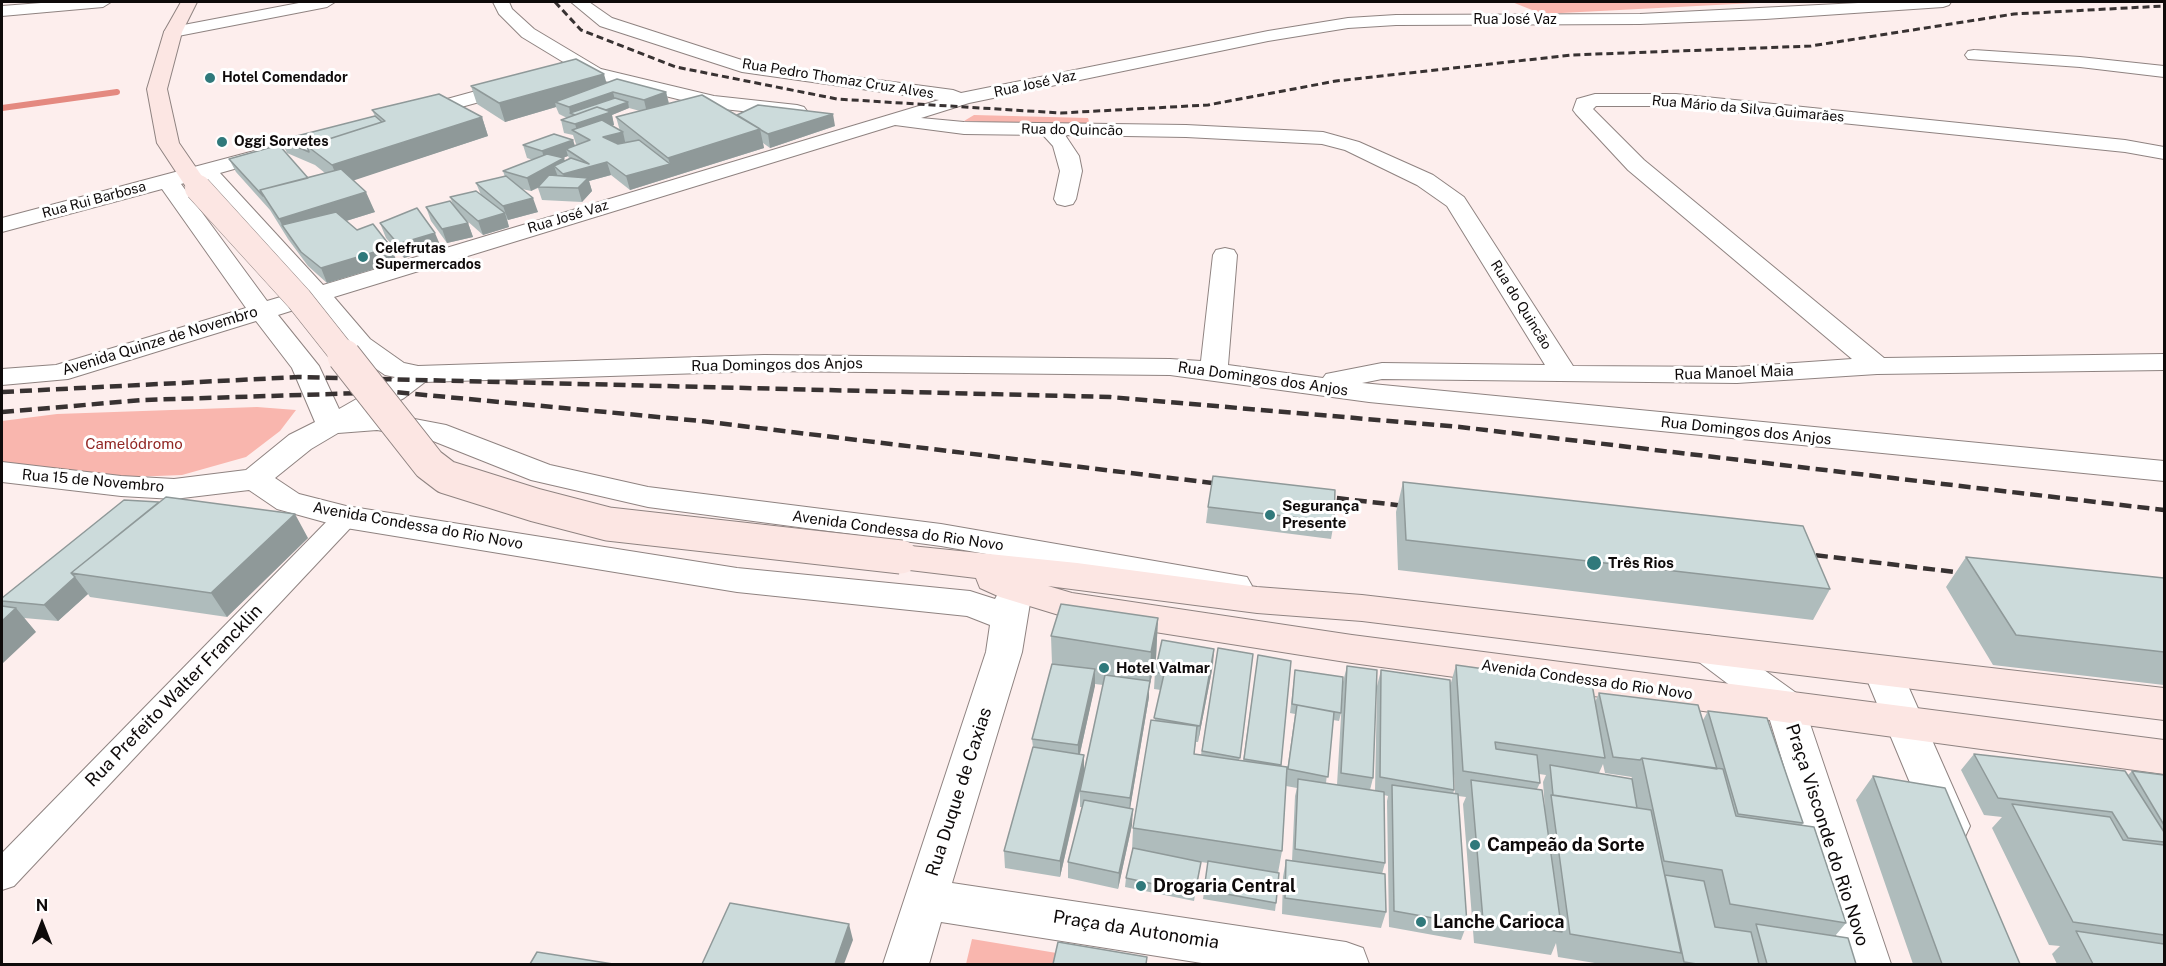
<!DOCTYPE html>
<meta charset="utf-8">
<style>
body{margin:0}
#map{position:relative;width:2166px;height:966px;overflow:hidden;background:#fdeeed;font-family:"Public Sans",sans-serif}
canvas{display:block}
.frame{position:absolute;inset:0;border:3px solid #0e0a0a;pointer-events:none}
.north{position:absolute;left:12px;top:894px;width:60px;height:60px;-webkit-text-stroke:4px #fff;paint-order:stroke;rotate:0deg;font-size:16px;font-weight:700;line-height:24px;text-align:center;color:#0e0a0a}
.north::after{content:'';display:block;margin:auto;width:21px;height:27px;background:#0e0a0a;clip-path:polygon(50% 0,100% 100%,50% 72%,0 100%)}
</style>
<div id="map">
<canvas width="2166" height="966"></canvas>
<div class="frame"></div>
<div class="north">N</div>
</div>
<script>
const c = document.querySelector('canvas').getContext('2d');
c.lineJoin = 'round';
function paint(path, color) { c.fillStyle = color; c.fill(path, 'evenodd'); }
const shape = rows => new Path2D(rows.map(r => 'M' + r).join(''));
function stroke(path, color, width, dash) { c.strokeStyle = color; c.lineWidth = width; c.lineCap = dash ? 'butt' : 'round'; c.setLineDash(dash || []); c.stroke(path); }
function write(font, color, halo, rows, align = 'center') {
  c.font = font + ' "Public Sans",sans-serif'; c.lineWidth = 6; c.setLineDash([]); c.textBaseline = 'middle'; c.strokeStyle = halo; c.fillStyle = color; for (const [text, x, y, turn = 0] of rows) {
    c.save(); c.translate(x, y); c.rotate((+turn || 0) * Math.PI / 180); c.textAlign = isNaN(turn) ? turn : align; if (halo) c.strokeText(text, 0, 0); c.fillText(text, 0, 0); c.restore();
  }
}
const green = shape([
 [1512,2,1774,2,1542,14],
 [974,115,1088,118,1090,125,964,121],
 [257,407,296,410,280,431,246,457,182,475,107,478,2,464,2,421,57,414],
 [972,939,1123,964,966,964]
]);
const stream = shape([
 [2,108,117,92]
]);
const pedestrian = shape([
 [346,509,355,511,358,517,355,523,14,886,2,890,2,853,337,511,346,509]
]);
const minor = shape([
 [54,2,111,2,103,7,2,16,2,6,54,2],
 [304,2,335,2,327,7,173,37,167,36,164,32,167,28,173,27,304,2],
 [493,2,509,2,512,9,534,29,601,69,714,96,797,105,804,107,807,111,804,115,797,117,714,108,588,77,522,37,499,14,493,2],
 [571,2,589,2,612,18,751,63,953,90,961,93,1268,31,1348,18,1396,15,1640,14,1878,2,1951,2,1949,5,1943,7,1765,19,1640,24,1396,25,1348,28,1268,41,969,103,921,118,964,122,1186,125,1323,132,1359,142,1433,175,1464,197,1573,366,1737,367,1852,359,1628,170,1576,114,1573,110,1577,99,1595,94,1676,94,2125,140,2164,147,2164,159,2125,152,1676,106,1596,106,1593,109,1644,160,1884,358,2164,354,2164,370,1877,374,1737,383,1382,379,1362,383,2164,461,2164,481,1369,402,1170,375,764,371,425,382,404,398,378,412,446,425,550,465,648,487,941,524,1247,577,1252,586,1247,595,1235,598,941,546,648,507,531,480,428,439,377,430,338,433,311,449,275,478,299,494,346,506,737,568,970,591,995,599,1001,588,1013,584,1025,588,1031,597,1022,652,952,883,1346,942,1363,948,1369,964,1208,964,941,922,929,964,883,964,986,652,990,625,967,616,737,592,346,528,277,509,249,490,174,499,121,496,2,482,2,462,121,476,174,479,246,470,289,435,315,422,292,368,256,321,68,379,2,385,2,369,56,365,246,308,162,189,2,232,2,218,273,146,280,148,283,152,280,156,220,173,323,285,939,100,742,72,600,26,571,2],
 [895,125,964,134,1043,135,1053,146,1060,171,1054,199,1057,204,1065,206,1073,204,1076,199,1082,171,1079,156,1065,135,1186,137,1322,144,1345,150,1417,185,1447,206,1545,365,1382,363,1326,374,1323,378,1228,365,1237,255,1234,250,1225,248,1216,250,1213,255,1201,361,1170,359,764,355,418,366,404,363,370,339,334,297,895,125],
 [201,178,301,291,267,301,181,184,201,178],
 [313,304,350,351,385,375,395,377,339,409,319,366,278,315,313,304],
 [1974,50,2080,57,2164,66,2164,77,2080,67,1968,59,1965,55,1968,51,1974,50],
 [516,80,523,82,525,86,523,90,414,120,407,118,404,114,407,110,516,80],
 [1708,635,1721,639,1799,695,1804,706,1891,964,1845,964,1768,714,1695,659,1690,649,1695,639,1708,635],
 [1882,656,1895,660,1901,670,1970,826,1964,839,1949,844,1934,839,1928,826,1863,670,1869,660,1882,656]
]);
const secondary = shape([
 [181,2,197,2,182,32,167,89,179,143,210,188,206,193,198,195,190,193,157,143,147,89,164,32,181,2],
 [901,545,1077,563,1257,587,1362,595,2164,688,2164,720,1362,621,1257,613,1048,586,1072,593,1352,635,2164,740,2164,774,1352,663,1072,619,1000,597,980,588,976,578,901,569,888,566,883,557,888,548,901,545]
]);
const railFar1 = shape([
 [555,2,581,30,676,67,837,99,1061,113,1208,105,1336,81,1572,55,1811,46,2014,14,2164,6]
]);
const rail = shape([
 [2,392,298,377,1110,397,1460,427,2164,510],
 [2,412,143,400,394,392,701,421,1229,485],
 [1319,496,1414,507],
 [1798,553,1971,574]
]);
const secondaryBridgeFar1 = shape([
 [198,188,299,299,345,357]
]);
const secondaryBridge = shape([
 [344,356,429,464,446,477,535,505,608,524,901,557]
]);
const wall = shape([
 [607,83,666,92,669,103,737,115,835,126,770,148,763,143,764,148,630,190,611,175,589,181,592,191,582,202,542,200,538,188,531,191,522,189,538,212,508,220,507,219,509,227,483,235,465,219,468,223,473,237,447,243,431,221,426,207,454,207,450,197,481,195,476,183,505,177,503,171,533,160,527,158,523,145,573,140,575,146,578,145,576,144,573,135,564,133,561,120,567,118,559,114,556,107,505,122,477,104,471,86],
 [629,108,640,111,616,117,620,131,612,125,614,125,612,115],
 [568,156,569,158,565,161,563,158],
 [372,110,482,117,488,136,353,180,375,212,346,221,397,262,327,283,308,266,288,239,270,210,236,172,229,159,308,178,325,173,315,165,287,153,281,140,375,116],
 [380,223,441,247,404,258,386,238],
 [1403,482,1830,589,1813,620,1398,570,1396,512],
 [124,500,308,538,227,617,90,597,88,594,58,621,24,618,36,632,3,607,2,605,2,598],
 [1208,507,1334,522,1331,539,1206,523],
 [1966,557,2164,578,2164,685,1993,665,1946,587],
 [1158,618,1156,658,1149,688,1149,697,1130,808,1132,825,1118,889,1068,878,1068,862,1082,807,1080,807,1080,791,1084,775,1060,877,1005,868,1004,851,1033,747,1032,739,1052,664,1051,636],
 [1095,684,1103,685,1084,771,1080,754],
 [1218,648,1253,654,1239,760,1243,761,1258,655,1291,661,1281,766,1287,771,1295,714,1290,713,1295,670,1341,713,1339,721,1333,720,1326,783,1337,785,1343,682,1347,666,1373,778,1370,790,1375,791,1377,686,1381,670,1450,686,1456,665,1595,702,1599,693,1703,720,1708,711,1803,823,1802,825,1846,923,1835,936,1856,964,1601,964,1558,957,1556,943,1551,955,1474,943,1463,804,1466,797,1458,796,1467,924,1461,940,1389,927,1387,801,1388,796,1384,795,1385,863,1382,874,1386,912,1381,928,1282,914,1283,877,1286,860,1292,861,1295,796,1297,788,1286,786,1282,851,1278,873,1276,903,1275,911,1203,899,1208,863,1201,862,1194,901,1125,887,1126,878,1132,851,1133,828,1161,690,1154,689,1155,672,1213,665,1198,742,1196,742,1194,754,1201,755],
 [1453,753,1455,794,1453,794,1454,790],
 [1603,764,1605,773,1632,777,1631,779,1599,773],
 [1539,774,1546,775,1543,782,1545,810,1537,789,1540,783],
 [1974,754,2128,775,2132,771,2164,775,2164,964,2057,964,2052,954,2060,946,2049,945,1992,828,2002,817,1984,815,1961,770],
 [1873,776,2020,964,1913,964,1856,800]
]);
const shadedWall = shape([
 [604,74,609,92,555,102,556,107,505,122,499,103],
 [613,92,616,104,570,113,569,107],
 [666,92,669,105,647,113,644,100],
 [628,102,629,108,612,115,614,125,582,136,578,134,575,124,584,118],
 [833,114,835,126,770,148,768,134],
 [482,117,488,136,340,185,332,165],
 [760,129,764,148,630,190,626,176,670,164,668,158],
 [623,132,626,146,607,150,603,137],
 [573,140,577,153,566,149,568,156,546,164,542,151],
 [564,158,568,172,607,162,611,175,589,181,592,191,582,202,578,188,567,188,563,174,554,166,558,177,531,191,527,178],
 [366,192,375,212,291,238,282,225,279,219],
 [533,198,538,212,508,220,503,206],
 [505,213,509,227,483,235,478,221],
 [468,223,473,237,447,243,442,229],
 [435,233,441,247,404,258,398,244],
 [391,247,397,262,327,283,321,268],
 [295,514,308,538,227,617,211,593],
 [75,577,88,594,58,621,44,605],
 [16,608,36,632,2,664,2,621],
 [1158,618,1156,658,1149,688,1149,697,1129,815,1130,798,1149,686,1151,652],
 [1214,649,1213,665,1198,742,1200,726],
 [1095,669,1095,686,1078,762,1078,745],
 [1084,755,1084,772,1060,877,1060,861],
 [1133,809,1132,825,1118,889,1119,873],
 [849,924,853,940,844,964,835,964]
]);
const building = shape([
 [576,59,604,74,499,103,471,86,576,59],
 [617,79,666,92,644,100,613,92,569,107,555,102,617,79],
 [439,94,482,117,332,165,307,146,385,121,372,110,439,94],
 [702,95,760,129,668,158,616,117,702,95],
 [615,98,628,102,606,110,597,107,575,115,570,113,615,98],
 [758,105,833,114,768,134,761,130,760,129,737,115,758,105],
 [597,107,611,112,575,124,561,120,597,107],
 [375,116,382,122,307,146,309,152,281,140,375,116],
 [602,120,623,132,603,137,618,144,639,140,670,164,626,176,607,162,563,174,554,166,571,158,589,164,566,149,590,140,572,130,602,120],
 [554,134,573,140,542,151,523,145,554,134],
 [279,145,308,178,260,190,263,196,229,159,279,145],
 [547,154,564,158,527,178,503,171,547,154],
 [341,169,366,192,279,219,260,190,341,169],
 [549,175,588,178,578,188,538,187,549,175],
 [506,176,533,198,503,206,476,183,506,176],
 [476,191,505,213,478,221,450,197,476,191],
 [450,201,468,223,442,229,426,207,450,201],
 [417,208,435,233,398,244,380,223,417,208],
 [336,212,357,230,373,224,391,247,321,268,301,252,282,225,336,212],
 [1213,476,1335,490,1334,522,1208,507,1213,476],
 [1403,482,1803,526,1830,589,1406,540,1403,482],
 [166,497,295,514,211,593,71,573,166,497],
 [124,500,159,502,71,573,75,577,44,605,2,601,2,598,124,500],
 [1966,557,2164,578,2164,652,2016,635,1966,557],
 [1061,604,1158,618,1151,652,1051,636,1061,604],
 [2,606,16,608,2,621,2,606],
 [1162,640,1214,649,1200,726,1154,718,1164,674,1155,672,1162,640],
 [1218,648,1253,654,1240,758,1202,751,1218,648],
 [1258,655,1291,661,1281,765,1244,759,1258,655],
 [1052,664,1095,669,1078,745,1032,739,1052,664],
 [1456,665,1592,684,1605,758,1495,742,1496,749,1537,755,1540,783,1463,771,1456,665],
 [1347,666,1377,670,1373,778,1341,773,1347,666],
 [1295,670,1343,677,1341,713,1292,704,1295,670],
 [1381,670,1450,680,1454,790,1380,777,1381,670],
 [1105,675,1150,681,1130,798,1080,791,1105,675],
 [1599,693,1698,705,1717,769,1642,758,1640,760,1613,757,1599,693],
 [1297,705,1334,712,1328,777,1288,769,1297,705],
 [1708,711,1767,718,1803,823,1738,814,1708,711],
 [1151,720,1197,726,1194,754,1287,767,1282,851,1133,828,1151,720],
 [1033,747,1084,755,1060,861,1004,851,1033,747],
 [1974,754,2125,771,2164,832,2164,842,2128,838,2112,812,1998,798,1974,754],
 [1642,758,1723,769,1736,816,1814,827,1846,923,1730,904,1722,870,1664,861,1642,758],
 [1550,765,1632,779,1637,808,1553,795,1550,765],
 [2132,771,2164,775,2164,825,2132,771],
 [1873,776,1945,788,2020,964,1942,964,1873,776],
 [1298,779,1384,792,1385,863,1295,849,1298,779],
 [1471,780,1542,790,1562,932,1483,920,1471,780],
 [1392,785,1458,794,1467,924,1394,911,1392,785],
 [1551,795,1651,810,1681,953,1570,934,1551,795],
 [1084,800,1133,809,1119,873,1068,862,1084,800],
 [2012,804,2110,817,2123,840,2164,845,2164,935,2073,922,2012,804],
 [1133,848,1201,862,1195,893,1126,878,1133,848],
 [1286,860,1385,874,1386,912,1285,898,1286,860],
 [1208,861,1279,873,1276,903,1204,890,1208,861],
 [1665,875,1704,881,1715,927,1751,932,1759,964,1697,964,1684,962,1665,875],
 [730,903,849,924,835,964,702,964,730,903],
 [1756,924,1848,938,1856,964,1767,964,1756,924],
 [2076,931,2164,944,2164,964,2093,964,2076,931],
 [1058,942,1147,957,1146,964,1053,964,1058,942],
 [537,952,613,964,530,964,537,952]
]);
const markers = [
 [210,78,6,"#30797b"],
 [222,142,6,"#30797b"],
 [363,257,6,"#30797b"],
 [1270,515,6,"#30797b"],
 [1594,563,8,"#30797b"],
 [1104,668,6,"#30797b"],
 [1475,845,6,"#30797b"],
 [1141,886,6,"#30797b"],
 [1421,922,6,"#30797b"]
];
const farStreetnames = [
 ["Rua José Vaz",1515,20],
 ["Rua Pedro Thomaz Cruz Alves",838,79,9],
 ["Rua José Vaz",1035,84,-12],
 ["Rua Mário da Silva Guimarães",1748,109,5],
 ["Rua do Quincão",1072,130,1],
 ["Rua Rui Barbosa",94,200,-15],
 ["Rua José Vaz",568,217,-17],
 ["Rua do Quincão",1521,305,58]
];
const farPoinames = [
 ["Hotel Comendador",222,78],
 ["Oggi Sorvetes",234,142],
 ["Celefrutas",375,249],
 ["Supermercados",375,265]
];
const streetNames = [
 ["Avenida Quinze de Novembro",160,341,-17],
 ["Rua Domingos dos Anjos",777,365,-1],
 ["Rua Manoel Maia",1734,373,-2],
 ["Rua Domingos dos Anjos",1263,379,8],
 ["Rua Domingos dos Anjos",1746,431,6],
 ["Rua 15 de Novembro",93,481,5],
 ["Avenida Condessa do Rio Novo",418,526,10],
 ["Avenida Condessa do Rio Novo",898,531,8],
 ["Avenida Condessa do Rio Novo",1587,680,8]
];
const parkNames = [
 ["Camelódromo",134,444]
];
const poiNames = [
 ["Segurança",1282,506],
 ["Presente",1282,523],
 ["Três Rios",1608,563],
 ["Hotel Valmar",1116,668]
];
const nearStreetnames = [
 ["Rua Prefeito Walter Francklin",174,696,-46],
 ["Rua Duque de Caxias",959,792,-72],
 ["Praça Visconde do Rio Novo",1827,835,72],
 ["Praça da Autonomia",1136,930,9]
];
const nearPoinames = [
 ["Campeão da Sorte",1487,845],
 ["Drogaria Central",1153,886],
 ["Lanche Carioca",1433,922]
];
paint(green, '#f9b6ae');
stroke(stream, '#e48980', 6);
stroke(pedestrian, '#8f8381', 2);
stroke(minor, '#8f8381', 2);
stroke(secondary, '#8f8381', 2);
paint(pedestrian, '#fff');
paint(minor, '#fff');
paint(secondary, '#fce6e3');
stroke(railFar1, '#383232', 3, [7, 4]);
stroke(rail, '#383232', 4.5, [12, 6]);
stroke(secondaryBridgeFar1, '#8f8381', 27, []);
stroke(secondaryBridge, '#8f8381', 35, []);
stroke(secondaryBridgeFar1, '#fce6e3', 26);
stroke(secondaryBridge, '#fce6e3', 33);
paint(wall, '#afbcbc');
paint(shadedWall, '#8f9999');
paint(building, '#ccdbdb');
stroke(building, '#8f9999', 1.5);
for (const [x, y, r, color] of markers) { const dot = new Path2D(); dot.arc(x, y, r, 0, 2 * Math.PI); c.fillStyle = color; c.fill(dot); stroke(dot, '#fff', 2); }
write('14px', '#0e0a0a', '#fff', farStreetnames);
write('bold 14px', '#0e0a0a', '#fff', farPoinames, 'left');
write('15px', '#0e0a0a', '#fff', streetNames);
write('15px', '#922724', '#fff', parkNames);
write('bold 15px', '#0e0a0a', '#fff', poiNames, 'left');
write('18px', '#0e0a0a', '#fff', nearStreetnames);
write('bold 18px', '#0e0a0a', '#fff', nearPoinames, 'left');
</script>
